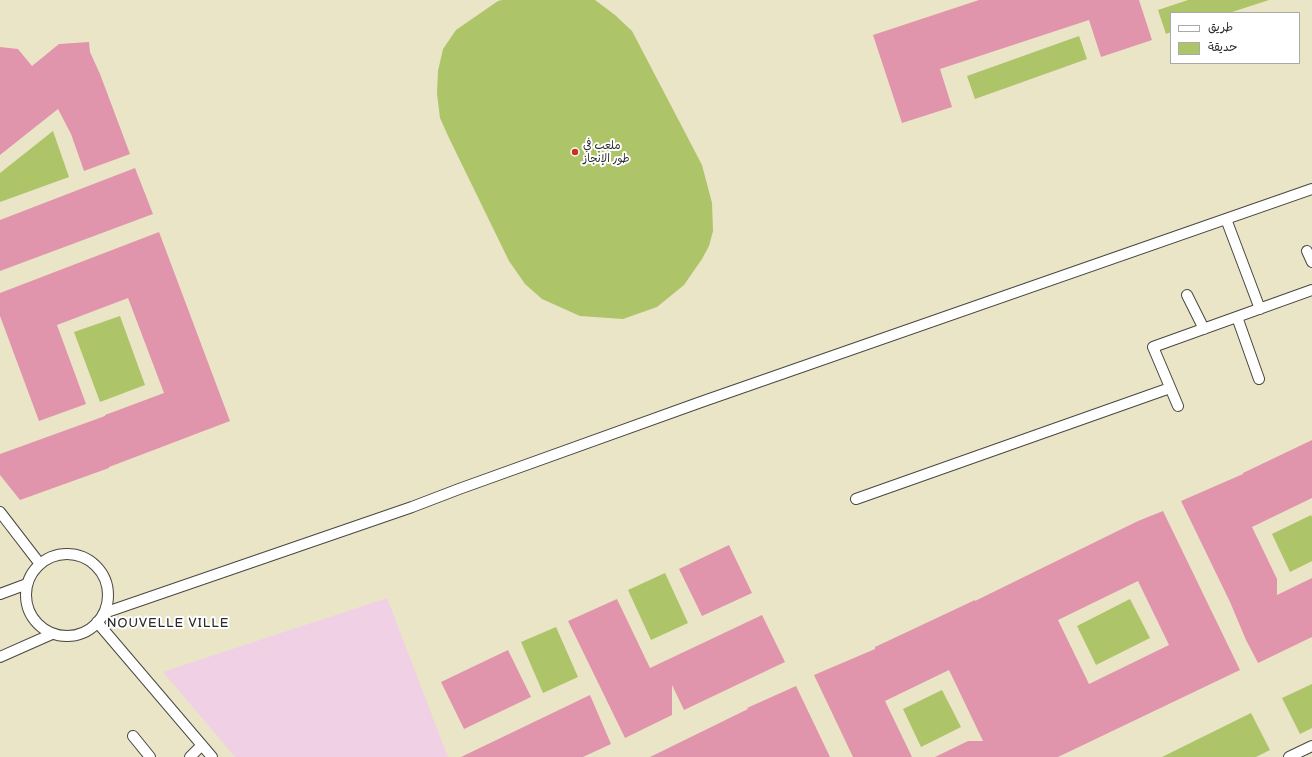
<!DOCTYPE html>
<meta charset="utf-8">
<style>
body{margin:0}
#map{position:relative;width:1312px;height:757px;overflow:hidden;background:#eae5c7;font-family:"Balsamiq Sans","Playpen Sans Arabic",sans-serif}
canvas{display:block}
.legend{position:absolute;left:1170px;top:12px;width:130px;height:52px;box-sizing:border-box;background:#fff;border:1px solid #aaa;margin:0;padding:5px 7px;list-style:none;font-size:12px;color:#2b2b2b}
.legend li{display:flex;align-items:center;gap:8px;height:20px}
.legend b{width:20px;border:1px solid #aaa}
</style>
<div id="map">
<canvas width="1312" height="757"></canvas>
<ul class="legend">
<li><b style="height:5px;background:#fff"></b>طريق</li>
<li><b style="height:11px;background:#adc469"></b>حديقة</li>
</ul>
</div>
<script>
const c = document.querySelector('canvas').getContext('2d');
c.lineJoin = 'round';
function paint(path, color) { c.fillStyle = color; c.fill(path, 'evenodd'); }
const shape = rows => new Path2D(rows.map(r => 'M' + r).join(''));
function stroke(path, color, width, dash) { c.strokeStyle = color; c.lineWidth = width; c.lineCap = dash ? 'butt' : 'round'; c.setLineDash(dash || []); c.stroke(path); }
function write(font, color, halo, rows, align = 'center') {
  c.font = font + ' "Balsamiq Sans","Playpen Sans Arabic",sans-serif'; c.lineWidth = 4; c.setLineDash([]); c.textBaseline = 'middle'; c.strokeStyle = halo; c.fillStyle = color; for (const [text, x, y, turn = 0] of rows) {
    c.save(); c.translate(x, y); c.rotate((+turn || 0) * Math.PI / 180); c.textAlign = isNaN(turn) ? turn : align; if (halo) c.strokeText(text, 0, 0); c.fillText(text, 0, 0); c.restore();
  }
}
const built = shape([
 [387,598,448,757,235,757,163,672]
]);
const green = shape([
 [502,0,595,0,615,15,632,31,702,165,712,203,713,231,709,246,702,259,684,285,657,307,623,319,580,316,542,299,525,284,509,261,449,138,440,118,437,94,438,71,443,49,456,30,498,1],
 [1188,0,1269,0,1229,13,1171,13,1171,32,1166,34,1158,10],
 [1079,36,1087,59,975,99,967,76],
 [53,131,69,177,0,202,0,173],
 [120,316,145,385,100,402,74,332],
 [1311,515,1312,517,1312,561,1290,572,1272,534],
 [665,573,688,623,651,640,628,590],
 [1130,599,1150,638,1096,665,1077,626],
 [556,627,578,677,543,693,521,642],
 [1312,684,1312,728,1300,734,1282,698],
 [942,690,961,727,921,747,903,709],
 [1251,713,1270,750,1256,757,1162,757]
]);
const building = shape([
 [979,0,1139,0,1152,40,1101,57,1089,20,940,69,952,107,902,123,873,35],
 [89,42,90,52,100,74,130,154,84,171,71,134,58,109,0,155,0,47,18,49,32,66,59,44],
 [135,168,153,214,0,271,0,220],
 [159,232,230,421,109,467,109,468,20,500,0,475,0,454,105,416,105,415,164,393,128,298,57,325,86,404,39,421,0,316,0,293],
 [1312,440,1312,498,1252,527,1277,579,1277,595,1312,578,1312,637,1258,663,1246,640,1230,602,1181,501,1243,474,1243,473],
 [1163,511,1240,670,1058,757,935,757,968,741,983,741,949,670,885,701,912,757,853,757,814,675,875,649,875,647,975,600,975,601,1138,521],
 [1138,581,1169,645,1089,684,1058,620],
 [729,545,752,593,702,616,679,569],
 [617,599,650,668,762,615,785,662,684,710,672,685,672,715,625,738,568,621],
 [508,650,531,697,464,729,441,682],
 [796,686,830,757,650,757,748,709,747,708],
 [590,695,611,744,583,757,461,757]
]);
const minor = shape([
 [1226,219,1260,309],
 [1307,251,1312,262],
 [1187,295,1204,329],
 [1237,317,1259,379],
 [1178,406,1153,347,1312,290],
 [856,499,1170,388],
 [0,512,40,564],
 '26 595a41 41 0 1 1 82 0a41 41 0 1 1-82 0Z',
 [0,594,27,584],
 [104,613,412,507,459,489,701,402,1312,189],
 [97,622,212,757],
 [0,657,52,634],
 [133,736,150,757],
 [190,757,202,745],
 [1289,757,1312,746]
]);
const markers = [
 [575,152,4,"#c8321e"]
];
const poiNames = [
 ["ملعب في",583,146],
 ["طور الإنجاز",583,159]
];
const quarterNames = [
 ["NOUVELLE VILLE",168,624]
];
paint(built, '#f0d0e4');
paint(green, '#adc469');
paint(building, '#e195ad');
stroke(minor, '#484742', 12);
stroke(minor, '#fff', 10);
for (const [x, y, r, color] of markers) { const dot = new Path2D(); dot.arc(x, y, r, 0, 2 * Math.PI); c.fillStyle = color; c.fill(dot); stroke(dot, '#fff', 1.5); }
write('11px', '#2b2b2b', '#fff', poiNames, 'left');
c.letterSpacing = '1px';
write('13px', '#2b2b2b', '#fff', quarterNames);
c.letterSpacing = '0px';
</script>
